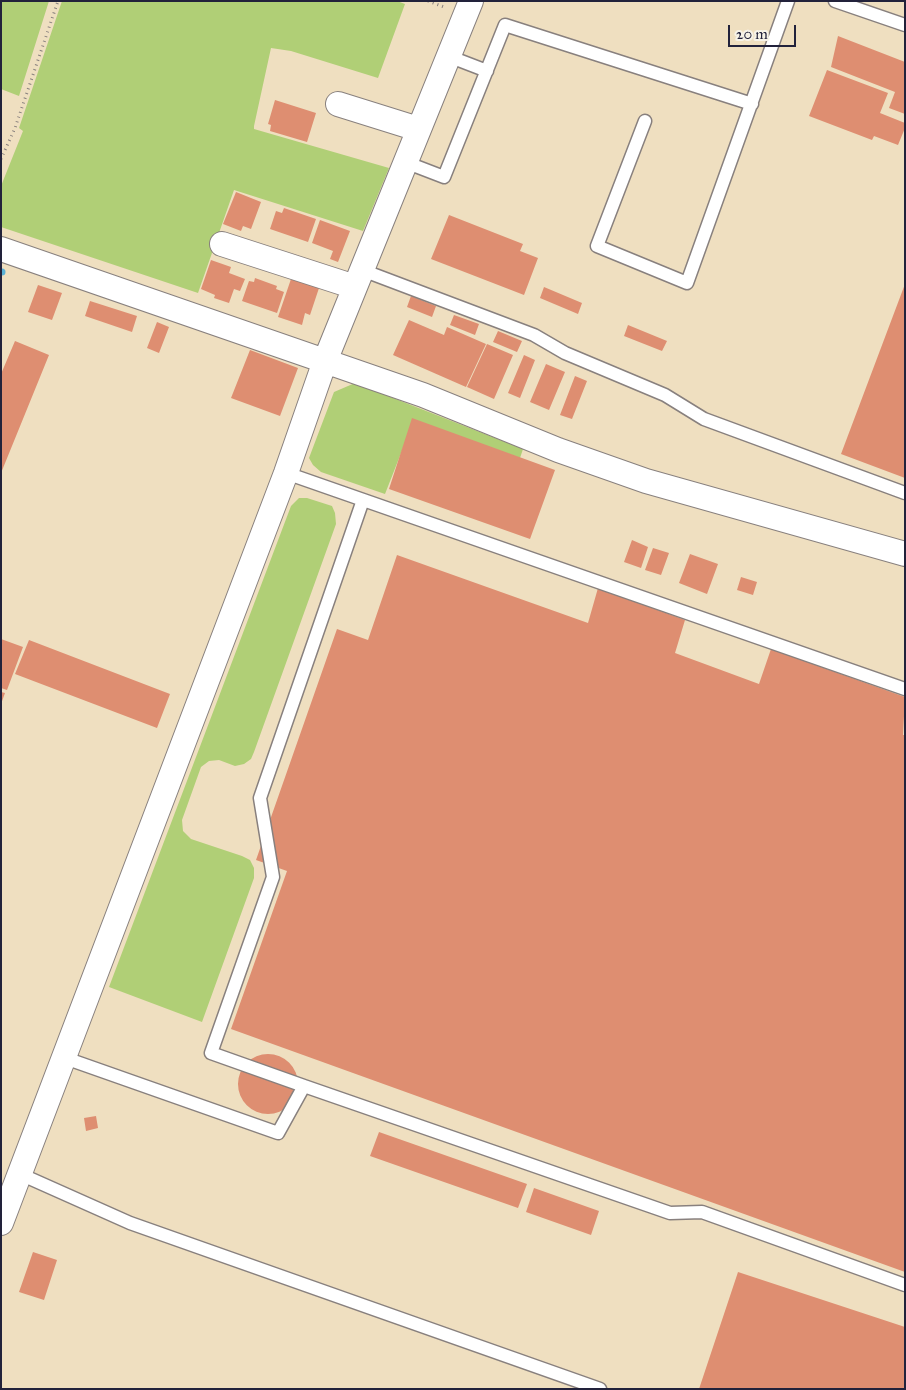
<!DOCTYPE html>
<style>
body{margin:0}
#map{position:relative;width:906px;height:1390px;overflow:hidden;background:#efdfc0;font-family:"IM FELL Great Primer",serif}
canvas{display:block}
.frame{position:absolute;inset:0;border:2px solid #22223b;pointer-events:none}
.scale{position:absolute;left:728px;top:25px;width:68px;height:22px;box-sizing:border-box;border:2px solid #22223b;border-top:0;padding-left:6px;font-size:15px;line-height:18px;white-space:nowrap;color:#22223b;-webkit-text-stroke:4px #f7f3e8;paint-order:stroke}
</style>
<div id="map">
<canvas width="906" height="1390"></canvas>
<div class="frame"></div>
<div class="scale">20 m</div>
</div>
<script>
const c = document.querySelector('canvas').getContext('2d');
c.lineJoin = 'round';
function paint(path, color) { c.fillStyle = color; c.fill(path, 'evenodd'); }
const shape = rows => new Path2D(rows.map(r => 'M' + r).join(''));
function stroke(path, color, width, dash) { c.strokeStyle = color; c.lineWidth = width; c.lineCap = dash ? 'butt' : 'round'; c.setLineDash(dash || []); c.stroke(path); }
const green = shape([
 [1,1,49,1,19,96,1,89],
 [62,1,397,1,405,4,378,78,291,51,271,48,254,126,254,129,389,168,363,231,234,190,198,293,1,227,1,186,23,131,19,128],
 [355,383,523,449,520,458,414,420,385,494,321,472,313,465,309,458,334,392],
 [299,498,307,498,332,506,335,513,336,524,254,752,251,759,244,764,235,766,219,760,209,761,201,767,182,820,183,831,191,839,242,856,250,860,254,868,254,878,202,1022,109,987,291,506]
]);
const stream = shape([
 [1,272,2,272]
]);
const building = shape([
 [838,36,905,62,905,114,889,108,895,92,831,67],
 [827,70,888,93,880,113,905,123,905,128,898,145,874,136,872,140,809,116],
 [275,100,316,113,307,142,270,131,271,125,268,124],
 [236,192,261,202,251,229,243,226,241,231,223,224],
 [284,208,316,219,308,242,270,229,276,211,282,213],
 [449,215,523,244,520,251,538,258,524,295,431,259],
 [320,220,350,231,338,262,330,259,333,251,312,243],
 [211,260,231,267,229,273,245,279,240,291,234,289,229,303,214,298,215,295,201,289],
 [255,278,277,286,276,289,284,292,277,313,242,301,249,281,254,282],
 [291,279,319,288,310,315,305,313,302,325,278,317],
 [905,284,905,478,841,454],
 [38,285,62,293,52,320,28,312],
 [544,287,582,303,578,314,540,298],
 [411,296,436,306,432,317,407,307],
 [90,301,137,316,132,332,85,316],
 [454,315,479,324,475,335,450,325],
 [409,320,444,335,447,327,486,344,466,387,393,355],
 [157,322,169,327,159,353,147,348],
 [628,325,667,341,662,351,624,336],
 [498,331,522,341,517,352,493,342],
 [15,341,49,355,1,473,1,374],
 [487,344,513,355,494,399,467,387],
 [250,350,298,368,280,416,231,398],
 [524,355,535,360,520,398,508,393],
 [546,364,565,372,549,410,530,402],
 [575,376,587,381,572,419,560,415],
 [412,418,555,470,530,539,389,489],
 [632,540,648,547,641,568,624,562],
 [653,548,669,553,661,575,645,570],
 [690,554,718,564,707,594,679,583],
 [397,555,588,623,598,588,685,620,675,653,759,684,771,649,905,697,903,735,905,735,905,1272,231,1029,287,871,256,860,337,629,368,640],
 [741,577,757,582,753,595,737,590],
 [1,639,23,647,7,690,1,688],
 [29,640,170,694,157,728,15,674],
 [1,692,5,693,1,704],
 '238 1084a30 30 0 1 1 60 0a30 30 0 1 1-60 0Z',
 [96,1116,98,1128,86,1131,84,1118],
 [379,1132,527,1184,518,1208,370,1156],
 [534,1188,599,1211,591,1235,526,1212],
 [33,1252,57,1260,44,1300,19,1292],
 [738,1272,905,1327,905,1389,699,1389]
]);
const path = shape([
 [428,1,444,7],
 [1,159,15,128,58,1]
]);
const service = shape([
 [835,1,905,25],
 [448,56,487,71],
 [645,121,597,246,687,283,788,1],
 [405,162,444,177,505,25,752,104],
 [362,270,534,335,565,353,665,395,704,419,905,493],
 [286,473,905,689],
 [65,1058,278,1133,304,1086,670,1213,702,1212,905,1285],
 [304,1086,211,1053,273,877,260,798,363,500],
 [20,1174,130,1223,600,1389]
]);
const minor = shape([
 [338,104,418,129],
 [222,244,355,287],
 [1,249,423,395,558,450,646,481,905,554],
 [1,1223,286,473,325,361,471,1]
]);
paint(green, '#b0cf76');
stroke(stream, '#5ab1d6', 7);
paint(building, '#de8e71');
stroke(service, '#88807e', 15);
stroke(minor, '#88807e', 26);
stroke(path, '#88807e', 3, [1, 4]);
stroke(service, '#fff', 12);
stroke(minor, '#fff', 24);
</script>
